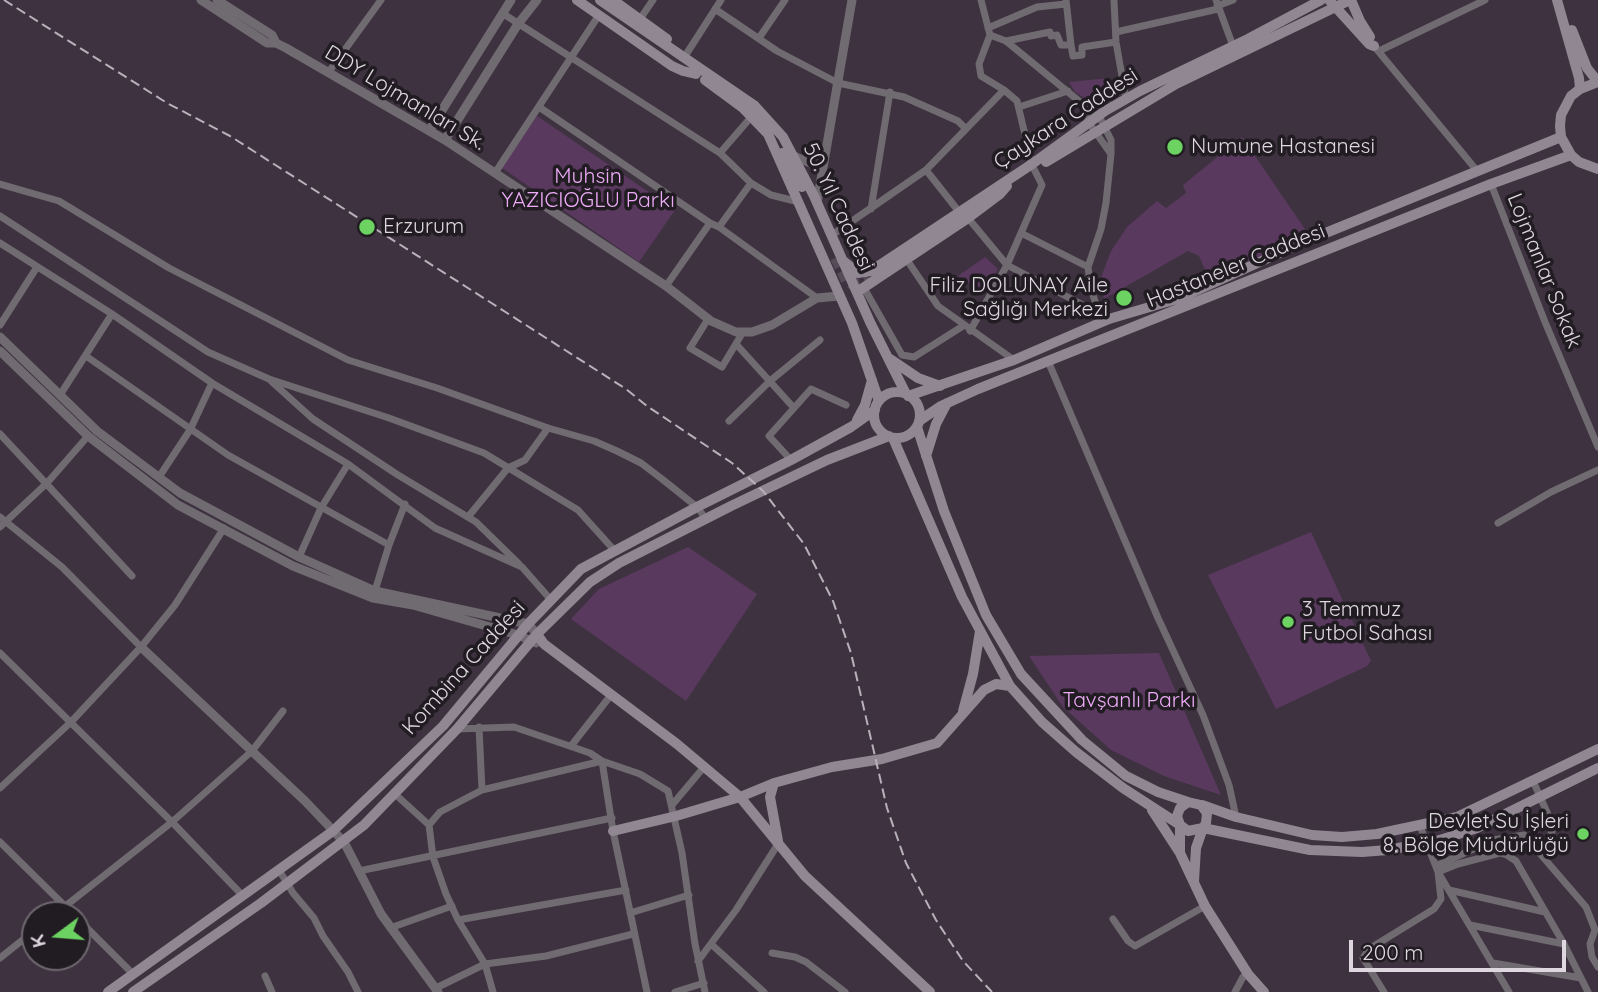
<!DOCTYPE html>
<meta charset="utf-8">
<style>
body{margin:0}
#map{position:relative;width:1598px;height:992px;overflow:hidden;background:#3e3240;font-family:Quicksand,sans-serif}
canvas{display:block}
.north{position:absolute;left:21px;top:901px;width:70px;height:70px;box-sizing:border-box;background:#211c22;border:2px solid #6d676e;border-radius:50%;rotate:254deg;font-size:19px;font-weight:700;line-height:28px;text-align:center;color:#dfd7e0}
.north::after{content:'';display:block;margin:auto;width:24px;height:32px;background:#6cd362;clip-path:polygon(50% 0,100% 100%,50% 72%,0 100%)}
.scale{position:absolute;left:1349px;top:940px;width:217px;height:32px;box-sizing:border-box;border:4px solid #dfd7e0;border-top:0;padding-left:9px;font-size:21px;line-height:24px;white-space:nowrap;color:#dfd7e0;-webkit-text-stroke:5px #211c22;paint-order:stroke}
</style>
<div id="map">
<canvas width="1598" height="992"></canvas>
<div class="north">K</div>
<div class="scale">200 m</div>
</div>
<script>
const c = document.querySelector('canvas').getContext('2d');
c.lineJoin = 'round';
function paint(path, color) { c.fillStyle = color; c.fill(path, 'evenodd'); }
const shape = rows => new Path2D(rows.map(r => 'M' + r).join(''));
function stroke(path, color, width, dash) { c.strokeStyle = color; c.lineWidth = width; c.lineCap = dash ? 'butt' : 'round'; c.setLineDash(dash || []); c.stroke(path); }
function write(font, color, halo, rows, align = 'center') {
  c.font = font + ' Quicksand,sans-serif'; c.lineWidth = 7; c.setLineDash([]); c.textBaseline = 'middle'; c.strokeStyle = halo; c.fillStyle = color; for (const [text, x, y, turn = 0] of rows) {
    c.save(); c.translate(x, y); c.rotate((+turn || 0) * Math.PI / 180); c.textAlign = isNaN(turn) ? turn : align; if (halo) c.strokeText(text, 0, 0); c.fillText(text, 0, 0); c.restore();
  }
}
const green = shape([
 [1109,78,1105,89,1097,98,1086,99,1075,92,1069,82],
 [537,116,675,210,639,262,502,168],
 [1242,137,1309,235,1210,281,1199,256,1188,251,1104,299,1100,280,1111,251,1127,227,1157,201,1166,208,1186,193,1183,185],
 [985,257,998,269,985,293,958,276],
 [1311,532,1371,661,1367,666,1276,709,1208,575],
 [688,547,757,594,686,701,571,619,599,589],
 [1159,653,1221,795,1164,776,1111,750,1063,707,1029,656]
]);
const secondaryTunnel = shape([
 [835,258,846,281,851,284,869,279]
]);
const minor = shape([
 [981,0,990,35,1006,41,1085,106],
 [1066,0,1071,45],
 [1114,0,1116,42,1126,99],
 [1216,0,1233,46],
 [1217,6,1233,0],
 [715,9,777,51,838,83,904,97,958,121,965,128],
 [502,13,720,153,751,183,771,195,799,202],
 [640,19,653,0],
 [988,28,1037,7,1066,4],
 [1116,32,1218,9],
 [990,35,979,64,981,76,1004,90,1017,101,1032,164],
 [759,38,785,0],
 [1006,41,1050,32,1051,36,1057,35,1061,45,1071,45,1073,56,1082,55,1082,47,1116,42],
 [1374,46,1478,172],
 [1379,51,1485,0],
 [687,53,721,0],
 [328,73,381,0],
 [539,107,710,223,719,227,817,298],
 [1019,107,1068,91],
 [720,153,752,116],
 [926,170,960,213],
 [495,173,599,15],
 [0,184,59,201,169,268,348,360,437,388,548,428,594,441,617,451,641,463,662,479,697,507,706,519],
 [1491,184,1545,322,1598,447],
 [871,209,890,92],
 [0,216,208,352,269,379,389,418,484,453,578,510,614,550],
 [968,218,1007,265,1100,314],
 [719,227,751,183],
 [1021,233,1088,267],
 [832,235,926,170,1004,90],
 [0,243,112,314,212,383,348,464,435,528,522,567,551,600],
 [907,260,938,306,1014,360],
 [666,286,710,223],
 [864,288,902,355,914,357,963,326],
 [1099,313,1091,289,1088,267,1101,229,1106,203,1111,154,1111,140,1099,116,1085,106,1089,123,1111,154],
 [708,319,690,348,722,367,743,332],
 [0,325,37,267],
 [970,331,1007,265,1042,185,1034,169],
 [736,344,794,408],
 [86,356,228,455,389,545],
 [1048,361,1158,618,1203,715,1229,785,1236,817],
 [271,381,313,419,398,475,476,522,519,564],
 [60,395,112,314],
 [729,421,770,381,820,340],
 [0,434,132,576],
 [791,460,769,436,811,389,846,405],
 [159,477,190,430,212,383],
 [0,517,62,567,141,647],
 [468,517,508,468,525,460,548,428],
 [1498,523,1551,492,1598,470],
 [0,527,47,483,88,436],
 [299,557,321,508,348,464],
 [374,594,389,545,405,504],
 [0,653,172,822,243,896],
 [479,727,482,790],
 [457,729,514,727,590,753,602,761,613,831,647,992],
 [571,746,611,695],
 [1533,781,1550,819,1552,832,1545,844,1538,851],
 [0,788,71,722,141,647,175,605,224,528],
 [395,794,429,825],
 [672,805,704,767],
 [0,842,74,915],
 [1436,866,1493,840,1524,835,1586,907,1595,930,1590,944,1592,957,1598,967],
 [279,870,293,893,314,918,323,936,348,972,358,992],
 [359,871,612,818],
 [1449,890,1545,912],
 [630,913,689,895],
 [54,915,172,822,252,751,283,711],
 [77,918,133,974],
 [1113,919,1128,941,1135,946,1205,906],
 [458,920,626,890],
 [1470,925,1564,944],
 [390,928,452,906],
 [633,934,546,956,485,964,458,920,446,894,433,857,429,825,440,812,482,790,602,761,640,774,668,791,682,853,695,944,705,992],
 [711,944,764,992],
 [772,953,795,957,806,962,845,992],
 [0,958,35,930],
 [698,961,736,910,778,844],
 [1493,963,1581,978],
 [265,976,272,992],
 [436,988,485,964,493,992],
 [675,992,704,983],
 [1235,992,1243,977,1248,974],
 [1384,992,1363,958,1369,949,1434,909,1441,899,1438,872,1420,826],
 [1509,992,1438,872,1458,864,1500,853,1507,855,1516,861,1564,944,1588,992]
]);
const tertiary = shape([
 [201,0,267,43,276,43,286,48,445,140,666,286,711,321,736,332,752,332,772,325,817,298,839,296],
 [217,0,272,35,276,43],
 [429,131,511,0],
 [445,140,518,24,537,0],
 [794,156,810,163,820,161,825,156,817,203],
 [825,156,852,0],
 [0,337,97,431,180,493,299,557,375,591,528,624,537,634],
 [0,351,88,436,178,505,293,566,373,598,413,605,518,635,536,643],
 [141,647,305,801,344,842,381,914,438,992]
]);
const secondary = shape([
 [577,0,672,66,683,71,696,74],
 [600,0,755,106,783,137,814,196,870,322,906,394],
 [613,0,667,39],
 [1329,0,1369,44,1374,46],
 [1351,0,1360,21,1370,37],
 [1557,0,1579,78,1580,89],
 [1572,30,1587,68,1594,77,1598,79],
 [705,80,743,108,768,134,852,323,879,401],
 [1598,82,1580,89,1571,96,1561,115,1560,126,1561,137,1571,155,1579,162,1598,169],
 [782,153,802,187],
 [1046,162,1176,84,1350,0],
 [842,260,858,273,871,271,1032,164,1105,111,1140,91,1248,39,1321,0],
 [857,292,968,218,1000,194,1007,186],
 [890,359,918,378,940,386],
 '874 415a23 23 0 1 1 46 0a23 23 0 1 1-46 0Z',
 [908,396,1014,360,1109,319,1180,298,1306,241,1561,137],
 [857,420,865,405,872,380],
 [919,421,941,406,978,389,1491,184,1571,155],
 [917,427,944,511,986,615,1021,674,1082,740,1126,776,1158,792,1188,802],
 [893,438,962,597,1010,686,1042,722,1076,752,1123,788,1180,825,1180,853],
 [926,456,936,424,947,403],
 [537,634,544,644,677,744,740,797,805,876,930,992],
 [963,711,973,674,980,631],
 [774,783,770,797,778,841],
 [1202,805,1236,817,1312,835,1342,837,1377,834,1457,817,1598,749],
 [1152,810,1180,853,1205,906,1248,974,1264,992],
 [613,831,676,816,740,797,774,783,832,767,882,759,937,743,984,690,996,684,1010,686],
 [1194,881,1196,848,1203,828,1206,823,1207,813,1201,805,1188,802,1180,808,1177,816,1180,825,1188,831,1203,828,1310,850,1362,852,1388,850,1440,840,1477,828,1598,768],
 [108,992,333,831,443,726,528,624,581,569,697,507,791,460,851,427,875,410],
 [133,992,261,903,364,825,457,729,537,634,590,582,619,563,731,506,827,460,889,436]
]);
const rail = shape([
 [4,0,167,103,230,136,626,389,647,406,732,463,763,491,804,544,833,601,851,653,887,808,906,863,936,920,963,961,992,992]
]);
const markers = [
 [1175,147,9,"#6cd362"],
 [367,227,9,"#6cd362"],
 [1124,298,9,"#6cd362"],
 [1288,622,7,"#6cd362"],
 [1583,834,7,"#6cd362"]
];
const streetNames = [
 ["DDY Lojmanları Sk.",405,98,31],
 ["Çaykara Caddesi",1066,119,-33],
 ["50. Yıl Caddesi",838,207,65],
 ["Hastaneler Caddesi",1236,266,-22],
 ["Lojmanlar Sokak",1544,271,68],
 ["Kombina Caddesi",464,668,-48]
];
const poiNames = [
 ["Numune Hastanesi",1191,147],
 ["Erzurum",383,227],
 ["Filiz DOLUNAY Aile",1108,286,"right"],
 ["Sağlığı Merkezi",1108,310,"right"],
 ["3 Temmuz",1302,610],
 ["Futbol Sahası",1302,634],
 ["Devlet Su İşleri",1569,822,"right"],
 ["8. Bölge Müdürlüğü",1569,846,"right"]
];
const parkNames = [
 ["Muhsin",588,177],
 ["YAZICIOĞLU Parkı",588,201],
 ["Tavşanlı Parkı",1129,701]
];
paint(green, '#5a395f');
stroke(secondaryTunnel, '#564b58', 10, [10, 5]);
stroke(minor, '#706a71', 7);
stroke(tertiary, '#706a71', 9);
stroke(secondary, '#908792', 10);
stroke(rail, '#b8b0ba', 2, [10, 5]);
for (const [x, y, r, color] of markers) { const dot = new Path2D(); dot.arc(x, y, r, 0, 2 * Math.PI); c.fillStyle = color; c.fill(dot); stroke(dot, '#211c22', 2.5); }
write('21px', '#dfd7e0', '#211c22', streetNames);
write('21px', '#dfd7e0', '#211c22', poiNames, 'left');
write('21px', '#eeacf8', '#211c22', parkNames);
</script>
